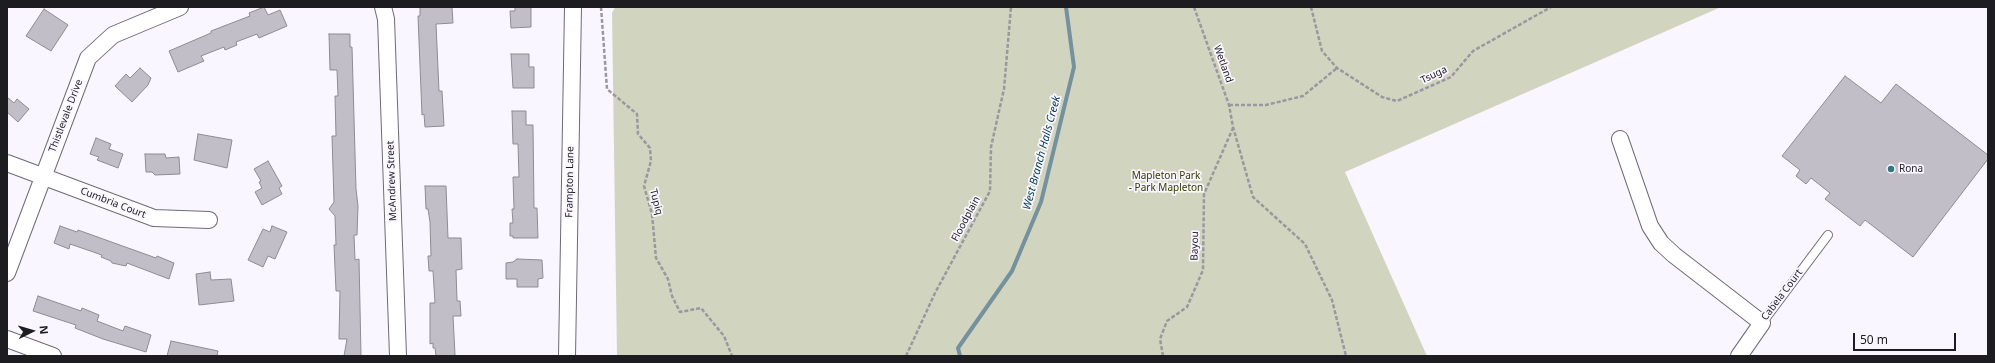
<!DOCTYPE html>
<style>
body{margin:0}
#map{position:relative;width:1995px;height:363px;overflow:hidden;background:#f9f6ff;font-family:"Noto Sans",sans-serif}
canvas{display:block}
.frame{position:absolute;inset:0;border:8px solid #1d1c20;pointer-events:none}
.north{position:absolute;left:12px;top:311px;width:40px;height:40px;-webkit-text-stroke:3px #f9f6ff;paint-order:stroke;rotate:85deg;font-size:11px;font-weight:700;line-height:16px;text-align:center;color:#1d1c20}
.north::after{content:'';display:block;margin:auto;width:14px;height:18px;background:#1d1c20;clip-path:polygon(50% 0,100% 100%,50% 72%,0 100%)}
.scale{position:absolute;left:1853px;top:333px;width:103px;height:18px;box-sizing:border-box;border:2px solid #1d1c20;border-top:0;padding-left:5px;font-size:12px;line-height:14px;white-space:nowrap;color:#1d1c20;-webkit-text-stroke:3px #f9f6ff;paint-order:stroke}
</style>
<div id="map">
<canvas width="1995" height="363"></canvas>
<div class="frame"></div>
<div class="north">N</div>
<div class="scale">50 m</div>
</div>
<script>
const c = document.querySelector('canvas').getContext('2d');
c.lineJoin = 'round';
function paint(path, color) { c.fillStyle = color; c.fill(path, 'evenodd'); }
const shape = rows => new Path2D(rows.map(r => 'M' + r).join(''));
function stroke(path, color, width, dash) { c.strokeStyle = color; c.lineWidth = width; c.lineCap = dash ? 'butt' : 'round'; c.setLineDash(dash || []); c.stroke(path); }
function write(font, color, halo, rows, align = 'center') {
  c.font = font + ' "Noto Sans",sans-serif'; c.lineWidth = 3.5; c.setLineDash([]); c.textBaseline = 'middle'; c.strokeStyle = halo; c.fillStyle = color; for (const [text, x, y, turn = 0] of rows) {
    c.save(); c.translate(x, y); c.rotate((+turn || 0) * Math.PI / 180); c.textAlign = isNaN(turn) ? turn : align; if (halo) c.strokeText(text, 0, 0); c.fillText(text, 0, 0); c.restore();
  }
}
const green = shape([
 [615,7,1721,7,1345,172,1427,356,617,356,612,13]
]);
const stream = shape([
 [960,356,958,348,1012,271,1041,202,1074,67,1066,7]
]);
const building = shape([
 [264,7,268,15,280,10,287,26,259,38,257,34,236,42,237,45,225,50,224,47,201,56,204,61,178,72,169,51,211,33,211,31,250,16,249,13,264,7],
 [420,7,452,7,453,23,436,24,439,91,442,91,444,126,425,127,424,114,422,115,418,16,420,16,420,7],
 [515,7,531,7,531,27,511,28,510,11,515,11,515,7],
 [44,9,68,25,51,51,26,36,44,9],
 [329,34,350,34,350,47,352,47,356,189,358,206,357,235,354,235,355,260,359,259,361,356,344,356,347,339,339,339,340,291,336,291,334,245,336,245,335,216,329,209,334,202,332,136,336,136,335,96,338,96,337,70,330,70,329,34],
 [511,54,529,54,529,67,534,67,534,88,513,88,511,54],
 [140,68,151,78,148,85,132,102,115,86,126,74,130,78,140,68],
 [1845,76,1881,103,1896,84,1988,155,1988,159,1913,257,1865,220,1860,226,1825,199,1830,193,1811,178,1806,184,1796,176,1800,170,1782,156,1845,76],
 [7,97,14,103,17,99,29,109,18,122,7,112,7,97],
 [512,111,526,111,526,125,533,125,534,208,537,208,538,238,513,238,513,236,510,236,510,223,513,223,512,209,514,209,513,177,519,177,518,144,513,144,512,111],
 [198,134,232,140,227,168,194,160,198,134],
 [96,138,111,144,109,149,123,154,118,168,97,160,99,157,90,154,96,138],
 [145,154,165,154,166,158,179,157,180,174,155,175,152,172,146,172,145,154],
 [268,161,282,186,279,188,282,194,262,205,255,192,262,188,259,182,261,181,254,169,268,161],
 [425,186,446,186,448,238,461,238,462,269,456,270,457,301,460,301,461,316,453,316,455,355,451,356,436,356,435,348,433,348,433,343,430,344,430,303,435,303,433,271,429,271,428,256,431,256,430,222,428,209,426,209,425,186],
 [60,226,77,232,78,230,156,258,157,256,174,263,169,279,127,263,126,266,112,263,111,261,101,257,102,255,70,244,69,249,54,243,60,226],
 [272,226,287,232,275,259,268,256,263,267,248,260,263,229,270,232,272,226],
 [517,259,542,260,543,278,538,279,538,287,517,287,517,279,506,279,506,263,513,262,517,259],
 [210,272,211,280,231,279,234,301,199,305,196,274,210,272],
 [38,296,81,311,82,308,99,315,97,321,123,331,125,326,151,335,146,352,103,339,75,328,76,325,33,311,38,296],
 [171,341,218,351,217,356,167,356,171,341]
]);
const path = shape([
 [601,7,607,89,637,114,638,134,650,148,651,161,644,186,652,214,656,258,668,279,672,296,680,312,701,308,724,336,732,356],
 [1194,7,1229,105,1233,127,1253,197,1305,244,1332,300,1346,356],
 [1311,7,1322,51,1337,68,1382,97,1397,101,1451,77,1473,51,1551,7],
 [1229,105,1266,105,1303,96,1337,68],
 [906,356,935,293,990,191,991,147,1004,89,1011,7],
 [1163,356,1160,339,1167,321,1187,307,1203,270,1204,194,1233,128]
]);
const lane = shape([
 [1762,323,1828,235]
]);
const street = shape([
 [383,7,386,19,398,356],
 [1620,139,1650,226,1661,243,1674,255,1762,323,1739,356],
 [7,163,154,218,209,220],
 [7,273,88,58,113,35,180,7],
 [7,339,53,356],
 [567,356,573,7]
]);
const markers = [
 [1891,169,4,"#31797f"]
];
const streetNames = [
 ["Wetland",1223,64,70],
 ["Tsuga",1434,75,-26],
 ["Thistlevale Drive",66,116,-69],
 ["McAndrew Street",392,181,-92],
 ["Frampton Lane",570,182,-89],
 ["Tupiq",656,202,76],
 ["Cumbria Court",113,203,21],
 ["Floodplain",966,219,-62],
 ["Bayou",1195,246,-89],
 ["Cabela Court",1782,295,-53]
];
const poiNames = [
 ["Rona",1899,169]
];
const parkNames = [
 ["Mapleton Park",1166,176],
 ["- Park Mapleton",1166,188]
];
const waterNames = [
 ["West Branch Halls Creek",1042,153,-75]
];
paint(green, '#d1d5c0');
stroke(stream, '#75919d', 4);
paint(building, '#c1bec8');
stroke(building, '#8e8b95', 1);
stroke(lane, '#6e6b74', 10);
stroke(street, '#6e6b74', 18);
stroke(path, '#9a979e', 2.5, [4, 2]);
stroke(lane, '#fff', 8);
stroke(street, '#fff', 16);
for (const [x, y, r, color] of markers) { const dot = new Path2D(); dot.arc(x, y, r, 0, 2 * Math.PI); c.fillStyle = color; c.fill(dot); stroke(dot, '#f9f6ff', 1.5); }
write('10px', '#1d1c20', '#f9f6ff', streetNames);
write('10px', '#1d1c20', '#f9f6ff', poiNames, 'left');
write('10px', '#333a00', '#f9f6ff', parkNames);
write('italic 11px', '#003a4c', '#f9f6ff', waterNames);
</script>
